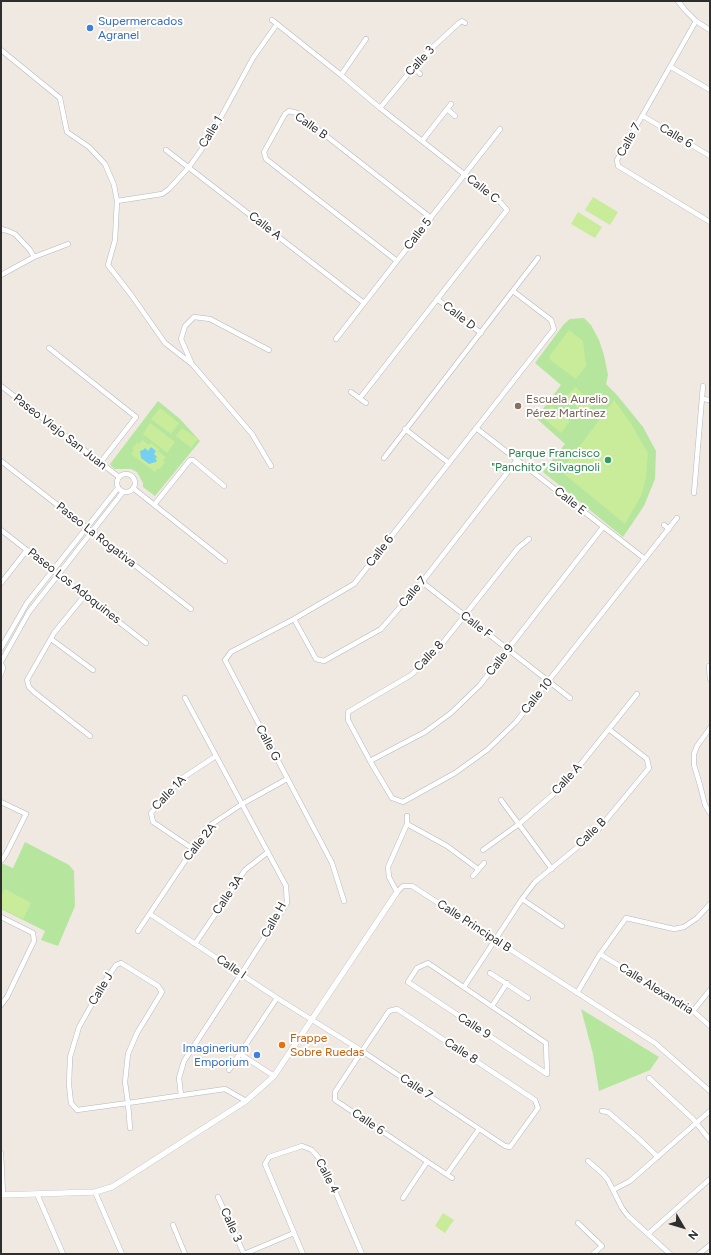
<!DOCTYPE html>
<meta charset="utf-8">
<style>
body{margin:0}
#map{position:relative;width:711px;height:1255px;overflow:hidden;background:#efe9e1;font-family:Figtree,sans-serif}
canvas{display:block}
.frame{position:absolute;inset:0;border:2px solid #2e2e2e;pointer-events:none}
.north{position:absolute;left:663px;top:1207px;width:40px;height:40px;-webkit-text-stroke:3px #fff;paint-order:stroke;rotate:128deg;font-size:11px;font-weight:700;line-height:16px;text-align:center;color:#2e2e2e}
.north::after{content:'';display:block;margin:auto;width:14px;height:18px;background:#2e2e2e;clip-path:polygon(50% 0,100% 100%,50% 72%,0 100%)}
</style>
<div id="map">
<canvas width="711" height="1255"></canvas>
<div class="frame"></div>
<div class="north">N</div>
</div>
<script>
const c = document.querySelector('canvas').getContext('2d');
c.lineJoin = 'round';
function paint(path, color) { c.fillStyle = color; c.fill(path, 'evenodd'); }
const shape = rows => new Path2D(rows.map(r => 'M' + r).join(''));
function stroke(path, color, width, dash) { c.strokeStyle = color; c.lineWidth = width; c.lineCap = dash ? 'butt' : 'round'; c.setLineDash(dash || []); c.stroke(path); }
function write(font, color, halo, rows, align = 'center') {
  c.font = font + ' Figtree,sans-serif'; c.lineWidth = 4; c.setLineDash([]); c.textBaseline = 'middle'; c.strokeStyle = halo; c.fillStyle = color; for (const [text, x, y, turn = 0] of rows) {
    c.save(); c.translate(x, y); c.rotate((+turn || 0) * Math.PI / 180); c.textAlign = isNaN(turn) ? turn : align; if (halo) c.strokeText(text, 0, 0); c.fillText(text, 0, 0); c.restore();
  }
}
const green = shape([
 [584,318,591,325,599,340,604,355,608,375,606,384,617,395,643,427,656,451,655,479,644,506,623,537,543,472,565,444,536,418,561,385,535,363,564,324,570,319],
 [158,401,180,419,200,441,155,496,143,487,143,483,137,472,131,469,115,469,111,466,110,464],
 [25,842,69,865,74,871,75,906,58,946,41,940,45,931,1,909,1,863,13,868],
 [581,1009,659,1057,650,1070,599,1091,593,1054]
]);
const pitch = shape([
 [593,197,618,212,610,225,585,210],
 [578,212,602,227,595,238,571,224],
 [569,330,583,341,586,366,576,379,550,360,550,355],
 [576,387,593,405,584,414,566,396],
 [614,400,630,422,648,453,646,478,641,496,625,524,564,474,564,467],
 [551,406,570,421,561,433,542,417],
 [160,408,179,423,171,434,151,419],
 [150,423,175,442,167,453,143,434],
 [182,428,198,439,191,448,176,436],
 [142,440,149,445,151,443,159,449,158,451,166,457,163,460,165,462,160,469,158,468,155,472,131,454,134,451,132,449,137,443,139,444],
 [5,889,31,903,23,919,1,908,1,896],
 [443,1213,454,1220,445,1233,435,1226]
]);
const water = shape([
 [151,447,156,451,154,454,157,457,155,459,157,460,156,462,149,464,141,458,140,451,143,450,145,448,148,451]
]);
const minor = shape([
 [678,1,685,10,696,21,710,30],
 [272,20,341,75,380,108,501,203,507,210,360,398],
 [696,21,617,160,618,166,710,222],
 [1,50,60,98,67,132,89,147,105,164,114,185,117,201,115,240,108,265,132,296,165,343,192,364,252,434,271,466],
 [413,67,420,74],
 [671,67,710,90],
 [341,75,366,39],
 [380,108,421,58,459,23,462,21,465,23],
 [447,109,455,116],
 [643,116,710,156],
 [422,141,451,104],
 [166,150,364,303],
 [117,201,162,194,169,189,189,167,209,139,253,58,277,24],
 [1,229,8,231,15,234,30,250,34,257],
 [397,261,266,159,264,152,285,114,289,111,297,113,431,218],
 [1,275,34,257,68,244],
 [437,299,481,333],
 [336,339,500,129],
 [49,348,136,417,100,463],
 [191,362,181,339,185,326,194,317,210,319,269,350],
 [1,386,119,477],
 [351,392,366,403],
 [703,399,710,400],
 [476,428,645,559],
 [405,429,449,463],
 [384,458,538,258],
 [1,461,191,609],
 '117 483a9 9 0 1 1 18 0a9 9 0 1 1-18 0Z',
 [133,488,225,561],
 [694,493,703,386],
 [154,505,190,460,193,460,224,486],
 [664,525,669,529],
 [1,530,146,643],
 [529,539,518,548,434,654,411,675,348,712,348,720,370,761,392,798,403,802,455,773,487,750,516,722,677,518],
 [422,582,570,698],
 [1,583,27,550],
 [85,595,54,633,27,680,29,687,34,692,90,736],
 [294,619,316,659,324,661,381,629,422,582,517,460],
 [51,639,93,670],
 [1,648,27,603,118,488],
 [1,662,29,612,123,492],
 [1,663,3,668,1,674],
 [709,666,710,679],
 [710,728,697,746,694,754,694,765,700,785,705,805,710,813],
 [370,761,425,732,451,713,480,685,603,527],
 [501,800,552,869],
 [1,802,26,814,6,854,2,860,1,860],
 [407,816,407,824,388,867,389,877,397,892,403,886,412,886,655,1043,710,1091],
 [407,824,447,846,478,869],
 [193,849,153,822,151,813,181,779,216,756],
 [483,850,519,824,564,785,637,694],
 [473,876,484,863],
 [522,899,562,926],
 [344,901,332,863,225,660,231,652,294,619,354,584,554,329,551,320,513,291],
 [150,914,277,998,362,1051,505,1146,510,1147,538,1108,535,1100,397,1009,389,1011,362,1051,335,1092,335,1100,452,1178],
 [1,917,33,933,34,941,7,997,1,1005],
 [138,931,193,849,212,824,242,804,287,779],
 [195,944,245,870,268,852],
 [600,954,693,1011,710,1026],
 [121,963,158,986,162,992,137,1033,128,1054,125,1082,128,1103,77,1110,71,1103,69,1085,70,1057,79,1027,105,981,116,965,121,963],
 [428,963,546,1043,547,1074,408,982,417,968,428,963],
 [490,973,528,998],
 [464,987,522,899,535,882,597,831,649,768,647,759,610,730],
 [577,993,600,954,626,918,674,929,684,927,697,918,710,904],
 [492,1006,507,983],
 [693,1011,710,990],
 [240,1054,274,1076],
 [229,1070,277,998],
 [649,1078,693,1119,710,1140],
 [181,1095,179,1078,184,1061,241,974,287,903,286,886,185,698],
 [602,1111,608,1112,637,1137,658,1157],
 [130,1128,128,1103,225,1089,246,1101],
 [1,1153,3,1195],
 [588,1161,603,1174,608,1180,622,1208,628,1216,670,1254],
 [447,1174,479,1129],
 [613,1190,630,1181,710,1111],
 [95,1192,122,1254],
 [37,1194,63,1254],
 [218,1197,244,1254],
 [403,1198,427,1162],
 [578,1223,602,1246,593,1254],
 [173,1225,185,1254],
 [648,1234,710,1179],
 [244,1254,294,1233],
 [303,1254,265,1164,269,1157,302,1146,312,1150,323,1163,362,1254],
 [699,1254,710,1245]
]);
const tertiary = shape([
 [1,1195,95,1192,112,1187,246,1101,274,1076,397,892]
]);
const markers = [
 [90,28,4,"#3f7fe0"],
 [518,406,4,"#8d6e63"],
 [608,460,4,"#2e9e5b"],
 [282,1045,4,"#e8710a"],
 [257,1055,4,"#3f7fe0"]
];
const shopNames = [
 ["Supermercados",98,21],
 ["Agranel",98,35],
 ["Imaginerium",249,1048,"right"],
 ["Emporium",249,1062,"right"]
];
const streetNames = [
 ["Calle 3",420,61,-47],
 ["Calle B",311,126,35],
 ["Calle 1",211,132,-59],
 ["Calle 6",676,136,31],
 ["Calle 7",629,140,-61],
 ["Calle C",483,189,38],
 ["Calle A",265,226,38],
 ["Calle 5",418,234,-52],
 ["Calle D",459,316,38],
 ["Paseo Viejo San Juan",60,432,38],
 ["Calle E",570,501,38],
 ["Paseo La Rogativa",96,535,38],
 ["Calle 6",380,551,-52],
 ["Paseo Los Adoquines",74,586,38],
 ["Calle 7",413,592,-50],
 ["Calle F",476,625,38],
 ["Calle 8",429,656,-46],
 ["Calle 9",500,660,-52],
 ["Calle 10",537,696,-51],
 ["Calle G",268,743,62],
 ["Calle A",567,779,-47],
 ["Calle 1A",169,793,-46],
 ["Calle B",591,833,-44],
 ["Calle 2A",200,842,-51],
 ["Calle 3A",228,895,-56],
 ["Calle H",274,920,-61],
 ["Calle Principal B",474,926,33],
 ["Calle I",231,967,34],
 ["Calle J",101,989,-59],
 ["Calle Alexandria",656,989,32],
 ["Calle 9",474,1026,33],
 ["Calle 8",461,1051,33],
 ["Calle 7",416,1087,34],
 ["Calle 6",368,1122,34],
 ["Calle 4",327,1176,63],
 ["Calle 3",231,1225,66]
];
const educationNames = [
 ["Escuela Aurelio",526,399],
 ["Pérez Martínez",526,413]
];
const leisureNames = [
 ["Parque Francisco",600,453],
 ["\"Panchito\" Silvagnoli",600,467]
];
const foodNames = [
 ["Frappe",290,1038],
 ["Sobre Ruedas",290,1052]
];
paint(green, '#b6e59e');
paint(pitch, '#c9ec9a');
paint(water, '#75cff0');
stroke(minor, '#b4b7c1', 5.5);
stroke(tertiary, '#b4b7c1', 6);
stroke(minor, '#fff', 4.5);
stroke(tertiary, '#fff', 5.5);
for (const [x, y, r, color] of markers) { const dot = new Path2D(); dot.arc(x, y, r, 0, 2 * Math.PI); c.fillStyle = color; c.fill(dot); stroke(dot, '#fff', 1.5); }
write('12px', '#366cbe', '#fff', shopNames, 'left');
write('12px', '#2e2e2e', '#fff', streetNames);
write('12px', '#785e54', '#fff', educationNames, 'left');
write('12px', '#27864d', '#fff', leisureNames, 'right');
write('12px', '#c56008', '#fff', foodNames, 'left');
</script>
